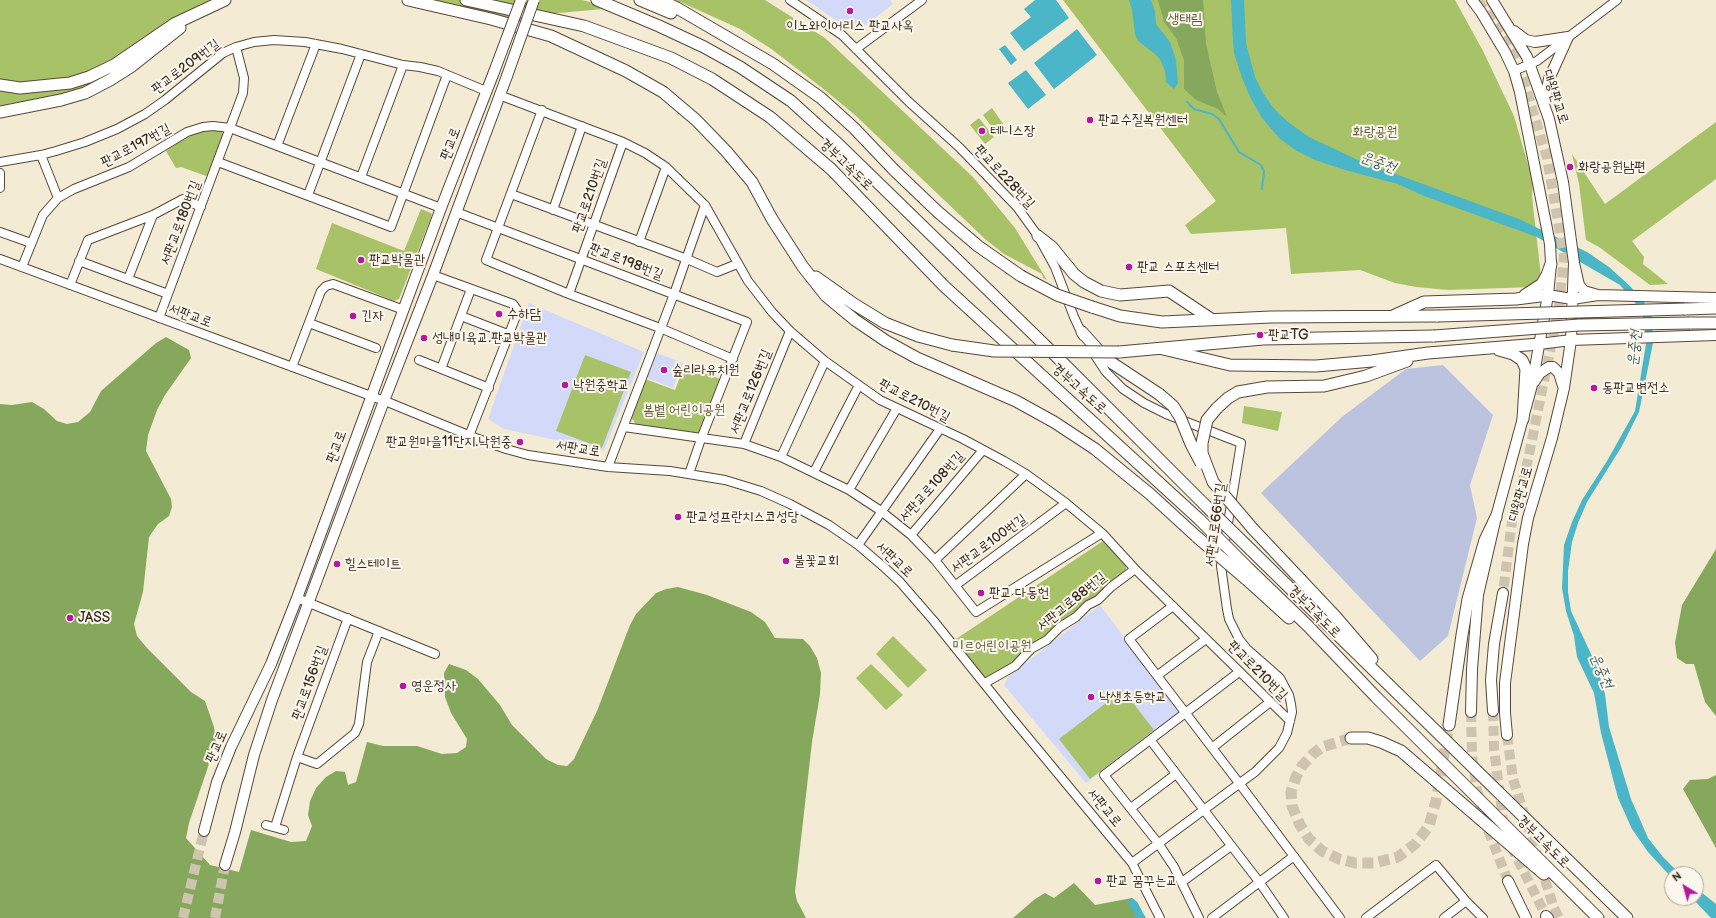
<!DOCTYPE html>
<meta charset="utf-8">
<style>
body{margin:0}
#map{position:relative;width:1716px;height:918px;overflow:hidden;background:#f4ebd4;font-family:"Balsamiq Sans",sans-serif}
canvas{display:block}
.north{position:absolute;left:1664px;top:866px;width:40px;height:40px;box-sizing:border-box;background:#fbf7ec;border:1px solid #aea59a;border-radius:50%;rotate:323deg;font-size:11px;font-weight:700;line-height:16px;text-align:center;color:#3b2a1e}
.north::after{content:'';display:block;margin:auto;width:14px;height:18px;background:#b5179e;clip-path:polygon(50% 0,100% 100%,50% 72%,0 100%)}
</style>
<div id="map">
<canvas width="1716" height="918"></canvas>
<div class="north">N</div>
</div>
<script>
const c = document.querySelector('canvas').getContext('2d');
c.lineJoin = 'round';
function paint(path, color) { c.fillStyle = color; c.fill(path, 'evenodd'); }
const shape = rows => new Path2D(rows.map(r => 'M' + r).join(''));
function stroke(path, color, width, dash) { c.strokeStyle = color; c.lineWidth = width; c.lineCap = dash ? 'butt' : 'round'; c.setLineDash(dash || []); c.stroke(path); }
function write(font, color, halo, rows, align = 'center') {
  c.font = font + ' "Balsamiq Sans","Poor Story",sans-serif'; c.lineWidth = 4; c.setLineDash([]); c.textBaseline = 'middle'; c.strokeStyle = halo; c.fillStyle = color; for (const [text, x, y, turn = 0] of rows) {
    c.save(); c.translate(x, y); c.rotate((+turn || 0) * Math.PI / 180); c.textAlign = isNaN(turn) ? turn : align; if (halo) c.strokeText(text, 0, 0); c.fillText(text, 0, 0); c.restore();
  }
}
const built = shape([
 [806,0,890,0,893,4,858,31,852,31],
 [529,303,644,352,604,450,504,429,488,419],
 [654,352,683,363,673,388,645,377],
 [1100,605,1178,709,1178,716,1086,783,1004,685,1008,677]
]);
const industrial = shape([
 [1443,365,1493,415,1470,485,1477,518,1448,636,1420,661,1261,493,1343,416,1406,369]
]);
const green = shape([
 [0,0,225,0,202,10,110,80,0,112],
 [408,0,582,0,615,8,491,19],
 [676,0,765,0,825,38,973,177,1015,228,1047,280,1043,278,1042,274,1004,254,985,239,855,115,821,87,770,48,740,29],
 [1063,0,1455,0,1483,51,1514,116,1533,182,1532,196,1541,277,1533,287,1448,290,1416,287,1395,283,1360,270,1291,274,1286,228,1191,234,1185,225,1216,201],
 [992,108,1006,128,997,134,983,115],
 [979,118,994,137,985,144,970,125],
 [1716,122,1716,179,1632,241,1644,257,1643,264,1668,284,1650,285,1599,247,1586,240,1579,184,1572,154,1605,204],
 [206,130,221,130,224,136,209,177,181,167,176,168,166,151,189,135],
 [421,209,431,213,432,215,399,299,394,301,316,269,332,223,404,251],
 [585,355,631,372,602,448,556,431],
 [685,364,722,380,702,429,696,435,637,426,631,417,645,379,675,390],
 [1244,406,1282,412,1278,431,1242,423],
 [1103,541,1126,564,1126,572,995,677,984,677,953,641],
 [893,636,927,670,908,688,876,654],
 [871,664,903,695,886,710,856,678],
 [1123,690,1154,730,1090,779,1059,739]
]);
const forest = shape([
 [1158,0,1203,0,1206,44,1217,92,1227,117,1218,109,1196,100,1184,89,1184,60,1176,38,1164,22],
 [166,337,189,350,191,358,165,395,157,410,148,435,146,451,171,499,172,507,169,516,158,524,149,537,143,592,134,624,137,636,147,648,191,692,205,701,214,727,216,743,189,823,186,838,210,865,239,872,251,830,291,842,306,841,312,826,308,815,310,801,316,788,326,777,336,771,345,772,348,785,356,782,367,742,383,746,417,746,442,754,457,753,466,747,467,739,451,713,445,697,444,673,449,664,466,670,478,679,500,705,512,725,546,759,558,765,567,766,574,759,597,711,630,625,636,614,656,593,666,589,678,587,707,595,751,612,765,622,775,638,803,639,810,646,817,658,821,673,820,694,812,742,795,892,797,901,806,918,0,918,0,404,12,405,32,402,44,409,57,421,67,424,78,422,90,412,101,391,156,343],
 [1716,549,1716,716,1705,702,1694,664,1686,664,1677,658,1675,643,1682,605],
 [1716,775,1716,848,1683,789,1690,780,1708,779],
 [1074,883,1095,905,1132,898,1137,902,1145,918,1013,918,1035,899,1045,893,1054,898]
]);
const water = shape([
 [1035,0,1056,0,1069,18,1024,51,1010,33,1031,17,1024,9],
 [1129,0,1151,0,1155,11,1156,24,1170,42,1176,60,1178,83,1174,89,1166,82,1165,71,1160,59,1155,54,1138,41,1135,34,1132,10],
 [1231,0,1244,0,1246,43,1255,77,1263,93,1272,106,1279,114,1292,125,1309,137,1360,161,1519,219,1587,252,1609,267,1630,286,1644,302,1652,316,1653,343,1639,412,1622,446,1587,502,1578,523,1572,542,1568,571,1568,592,1571,611,1597,667,1605,694,1609,727,1631,799,1648,838,1663,857,1680,874,1672,874,1672,878,1648,852,1632,829,1618,798,1601,733,1594,693,1577,657,1574,636,1566,611,1562,588,1564,545,1572,522,1582,500,1607,461,1635,411,1646,344,1645,324,1641,310,1620,285,1537,237,1424,196,1398,184,1345,170,1315,160,1295,150,1279,138,1262,118,1250,97,1242,78,1234,53,1233,42],
 [1077,29,1097,55,1054,89,1034,63],
 [1005,45,1017,60,1011,65,999,49],
 [1026,70,1046,95,1028,109,1008,83],
 [1696,888,1716,904,1716,918,1711,918,1692,898,1696,898],
 [1132,898,1137,902,1146,918,1137,918,1127,901]
]);
const stream = shape([
 [1187,102,1194,109,1212,114,1219,119,1239,152,1261,165,1264,171,1262,189]
]);
const majorTunnel = shape([
 [1478,0,1513,54,1522,75,1547,158,1564,256,1559,307,1525,474,1513,513,1503,593],
 [1493,711,1494,749,1504,828],
 [1471,712,1472,755,1477,790,1488,830,1508,881],
 [1507,735,1513,779,1554,908,1559,918],
 [1511,846,1546,916],
 [183,918,204,831],
 [215,918,225,865]
]);
const highwayTunnel = shape([
 [1351,738,1322,747,1313,754,1302,766,1296,777,1291,792,1292,806,1300,825,1309,839,1322,851,1339,859,1355,863,1374,863,1398,857,1415,844,1429,826,1436,801,1449,725]
]);
const minor = shape([
 [790,0,842,35,909,102,959,147,1017,207,1038,236,1055,267,1074,317,1083,336],
 [856,49,922,0],
 [1514,71,1537,61,1617,0],
 [499,95,623,142,645,153,666,167,705,205,748,281,772,312,790,331,825,361,880,400,963,439,1004,461,1026,474,1066,503,1102,533,1135,569,1290,721],
 [542,110,486,260,569,294,660,328,733,359],
 [277,146,316,44],
 [41,155,58,198],
 [0,162,41,155,56,151,85,142,117,129,145,114,165,100,223,53,236,47,254,42,274,40,305,42,342,49,403,65,420,67,438,71,486,91],
 [218,162,391,227,447,75],
 [0,173,0,188],
 [361,177,403,65],
 [511,194,687,259,717,272,737,264],
 [308,195,361,54],
 [553,210,582,126],
 [456,212,747,322,701,439,689,474],
 [0,232,31,243],
 [639,242,666,167],
 [0,259,390,403,473,437,506,449,528,455,608,467,670,471,725,480,761,491,790,504,829,525,858,545,885,568,900,582,933,620,1011,717,1132,863,1160,918],
 [79,261,168,294],
 [22,267,43,215,58,198,74,189,129,167,187,132,203,127,213,126,230,128,441,208],
 [433,275,513,304,518,311,469,436],
 [128,279,153,215],
 [70,285,88,240,153,215,183,199,201,207],
 [569,294,623,142],
 [461,316,510,335],
 [159,318,243,93,244,78,236,47],
 [309,323,376,348],
 [1090,348,1106,372,1123,389,1144,403,1166,414,1241,443,1221,566,1227,609,1229,619,1239,639,1247,649,1280,678,1289,695,1291,704,1292,712,1287,733,1279,748,1255,772,1132,863],
 [419,360,489,388],
 [292,367,321,291,326,286,333,284,404,310],
 [441,369,471,289],
 [624,427,744,444,781,457,849,490,881,511,911,535,935,560,976,612,1102,533],
 [744,444,790,331],
 [781,457,825,361],
 [608,467,674,294,705,205],
 [814,472,859,385],
 [849,490,897,408],
 [911,535,983,450],
 [858,545,940,429],
 [935,560,1026,474],
 [956,585,1066,503],
 [297,598,435,654],
 [1173,606,1129,639,1239,783,1340,918],
 [348,618,297,757,317,764,355,733,359,724,367,662,379,631],
 [1158,675,1206,639],
 [985,683,1015,666,1031,649,1047,640,1060,627,1076,617,1088,605,1098,600,1111,587,1135,569],
 [1151,741,1260,883,1284,918],
 [1212,748,1270,702],
 [1131,808,1176,774],
 [266,825,284,830],
 [275,827,297,757],
 [1182,882,1231,846],
 [1199,918,1174,867,1158,843,1104,775,1239,672],
 [1212,918,1294,856],
 [1366,918,1436,865,1466,901,1483,918],
 [1444,918,1466,901]
]);
const major = shape([
 [1492,0,1527,57,1549,119,1563,182,1574,263,1579,285,1584,291,1598,295],
 [1514,31,1526,40,1535,42,1568,37],
 [1545,100,1549,79,1568,37],
 [1548,295,1572,299,1598,295,1716,298],
 [1539,344,1571,340,1716,335],
 [1534,382,1540,373,1549,367,1553,367,1559,373,1563,386],
 [1493,711,1491,680,1494,644,1503,593],
 [1471,712,1472,669,1478,595,1496,517,1532,385,1548,295,1551,264,1550,244,1520,92,1514,71,1505,52,1481,12,1472,0],
 [1507,735,1505,713,1505,683,1523,544,1528,518,1552,438,1564,388,1571,340,1574,263],
 [204,831,217,782,231,747,271,664,297,598,441,208,494,72],
 [225,865,235,832,254,755,272,700,384,401,433,275,507,76],
 [1508,881,1526,918],
 [1546,916,1548,918]
]);
const highway = shape([
 [408,0,491,19,551,36,626,71,663,92,696,120,726,151,752,182,772,219,803,267,826,296,855,320,886,341,917,358,1016,401,1054,422,1095,449,1150,494,1197,537],
 [466,0,584,26,671,58,712,79,770,117,831,169,944,286,1200,520],
 [597,0,659,26,704,47,740,67,791,101,835,141,1057,357,1206,506],
 [640,0,671,13],
 [660,0,677,8,773,64,821,98,854,128,894,170,938,212,978,246,1021,276],
 [0,85,20,88,70,83,89,77,114,65,174,24,225,0],
 [0,112,61,100,85,93,110,80,132,66,180,28],
 [1038,236,1052,247,1074,274,1084,282,1101,291,1120,295,1169,291,1211,319],
 [816,277,854,304,885,323,918,336,952,345],
 [1525,295,1542,284,1547,275,1551,264],
 [1092,307,1120,316,1162,322,1271,317,1438,316],
 [1685,309,1716,308],
 [1395,315,1424,302,1516,299,1548,295],
 [1690,323,1716,323],
 [1082,332,1106,359,1159,394],
 [1163,349,1230,365,1316,366,1372,361,1428,353,1539,344],
 [1499,350,1513,354,1522,360,1526,369,1523,419],
 [1119,352,1263,339,1434,336],
 [1217,408,1228,398,1238,392,1267,387,1324,386,1366,376,1407,361],
 [1253,529,1336,617,1372,659],
 [1251,550,1627,918],
 [1249,569,1308,626,1376,697,1598,918],
 [1246,579,1289,618],
 [1449,725,1462,635,1468,599,1485,540,1496,517],
 [1351,738,1368,738,1381,742,1401,751,1544,874]
]);
const majorBridge = shape([
 [494,72,521,0],
 [507,76,534,0]
]);
const highwayBridge = shape([
 [1021,276,1057,295,1092,307],
 [1438,316,1685,309],
 [1434,336,1579,325,1690,323],
 [952,345,994,351,1119,352],
 [1159,394,1173,406,1180,417,1191,444,1201,463],
 [1217,408,1207,420,1202,443,1202,453,1213,482,1253,529],
 [1206,506,1251,550],
 [1200,520,1249,569],
 [1197,537,1246,579]
]);
const markers = [
 [850,11,4,"#b5179e"],
 [1090,120,4,"#b5179e"],
 [982,131,4,"#b5179e"],
 [1570,167,4,"#b5179e"],
 [361,260,4,"#b5179e"],
 [1129,267,4,"#b5179e"],
 [499,314,4,"#b5179e"],
 [353,316,4,"#b5179e"],
 [1260,335,4,"#b5179e"],
 [424,338,4,"#b5179e"],
 [664,370,4,"#b5179e"],
 [565,385,4,"#b5179e"],
 [1594,388,4,"#b5179e"],
 [520,442,4,"#b5179e"],
 [678,517,4,"#b5179e"],
 [786,561,4,"#b5179e"],
 [337,564,4,"#b5179e"],
 [981,593,4,"#b5179e"],
 [70,618,4,"#b5179e"],
 [403,686,4,"#b5179e"],
 [1091,697,4,"#b5179e"],
 [1098,881,4,"#b5179e"]
];
const parkNames = [
 ["생태림",1185,19],
 ["화랑공원",1375,132],
 ["봄볕 어린이공원",684,410],
 ["미르어린이공원",992,646]
];
const poiNames = [
 ["이노와이어리스 판교사옥",850,26,"center"],
 ["판교수질복원센터",1098,120],
 ["테니스장",990,131],
 ["화랑공원남편",1578,167],
 ["판교박물관",369,260],
 ["판교 스포츠센터",1137,267],
 ["수하담",507,314],
 ["긴자",361,316],
 ["판교TG",1268,335],
 ["성내미육교.판교박물관",432,338],
 ["숲리라유치원",672,370],
 ["낙원중학교",573,385],
 ["동판교변전소",1602,388],
 ["판교원마을11단지.낙원중",512,442,"right"],
 ["판교성프란치스코성당",686,517],
 ["불꽃교회",794,561],
 ["힐스테이트",345,564],
 ["판교 다동헌",989,593],
 ["JASS",78,618],
 ["영운정사",411,686],
 ["낙생초등학교",1099,697],
 ["판교 꿈꾸는교",1106,881]
];
const streetNames = [
 ["판교로209번길",186,67,-37],
 ["대왕판교로",1555,97,72],
 ["판교로",451,144,-69],
 ["판교로197번길",136,146,-28],
 ["경부고속도로",846,165,44],
 ["판교로228번길",1004,177,47],
 ["판교로210번길",590,196,-71],
 ["서판교로180번길",181,223,-69],
 ["판교로198번길",626,262,21],
 ["서판교로",190,316,20],
 ["경부고속도로",1079,389,42],
 ["서판교로126번길",751,392,-68],
 ["판교로210번길",914,401,27],
 ["판교로",337,447,-70],
 ["서판교로",578,449,9],
 ["서판교로108번길",932,487,-48],
 ["대왕판교로",1521,494,-74],
 ["서판교로66번길",1216,525,-82],
 ["서판교로100번길",989,544,-36],
 ["서판교로",894,560,43],
 ["서판교로88번길",1072,602,-39],
 ["경부고속도로",1314,612,45],
 ["판교로210번길",1257,671,45],
 ["판교로156번길",310,683,-70],
 ["판교로",217,747,-67],
 ["서판교로",1104,808,50],
 ["경부고속도로",1543,842,45]
];
const waterNames = [
 ["운중천",1378,163,20],
 ["운중천",1635,348,-84],
 ["운중천",1601,671,67]
];
paint(built, '#d3d9f9');
paint(industrial, '#bcc3de');
paint(green, '#a8c268');
paint(forest, '#86a85c');
paint(water, '#4ab6c7');
stroke(stream, '#4ab6c7', 2);
stroke(majorTunnel, '#cfc4b0', 10, [10, 5]);
stroke(highwayTunnel, '#cfc4b0', 11, [11, 5.5]);
stroke(minor, '#574739', 10);
stroke(major, '#574739', 12);
stroke(highway, '#574739', 13);
stroke(minor, '#fff', 8);
stroke(major, '#fff', 10);
stroke(highway, '#fff', 11);
stroke(majorBridge, '#574739', 12, []);
stroke(highwayBridge, '#574739', 13, []);
stroke(majorBridge, '#fff', 10);
stroke(highwayBridge, '#fff', 11);
for (const [x, y, r, color] of markers) { const dot = new Path2D(); dot.arc(x, y, r, 0, 2 * Math.PI); c.fillStyle = color; c.fill(dot); stroke(dot, '#fbf7ec', 1.5); }
write('14px', '#5c5834', '#fbf7ec', parkNames);
write('14px', '#3b2a1e', '#fbf7ec', poiNames, 'left');
write('14px', '#3b2a1e', '#fbf7ec', streetNames);
write('italic 15px', '#405b59', '#fbf7ec', waterNames);
</script>
